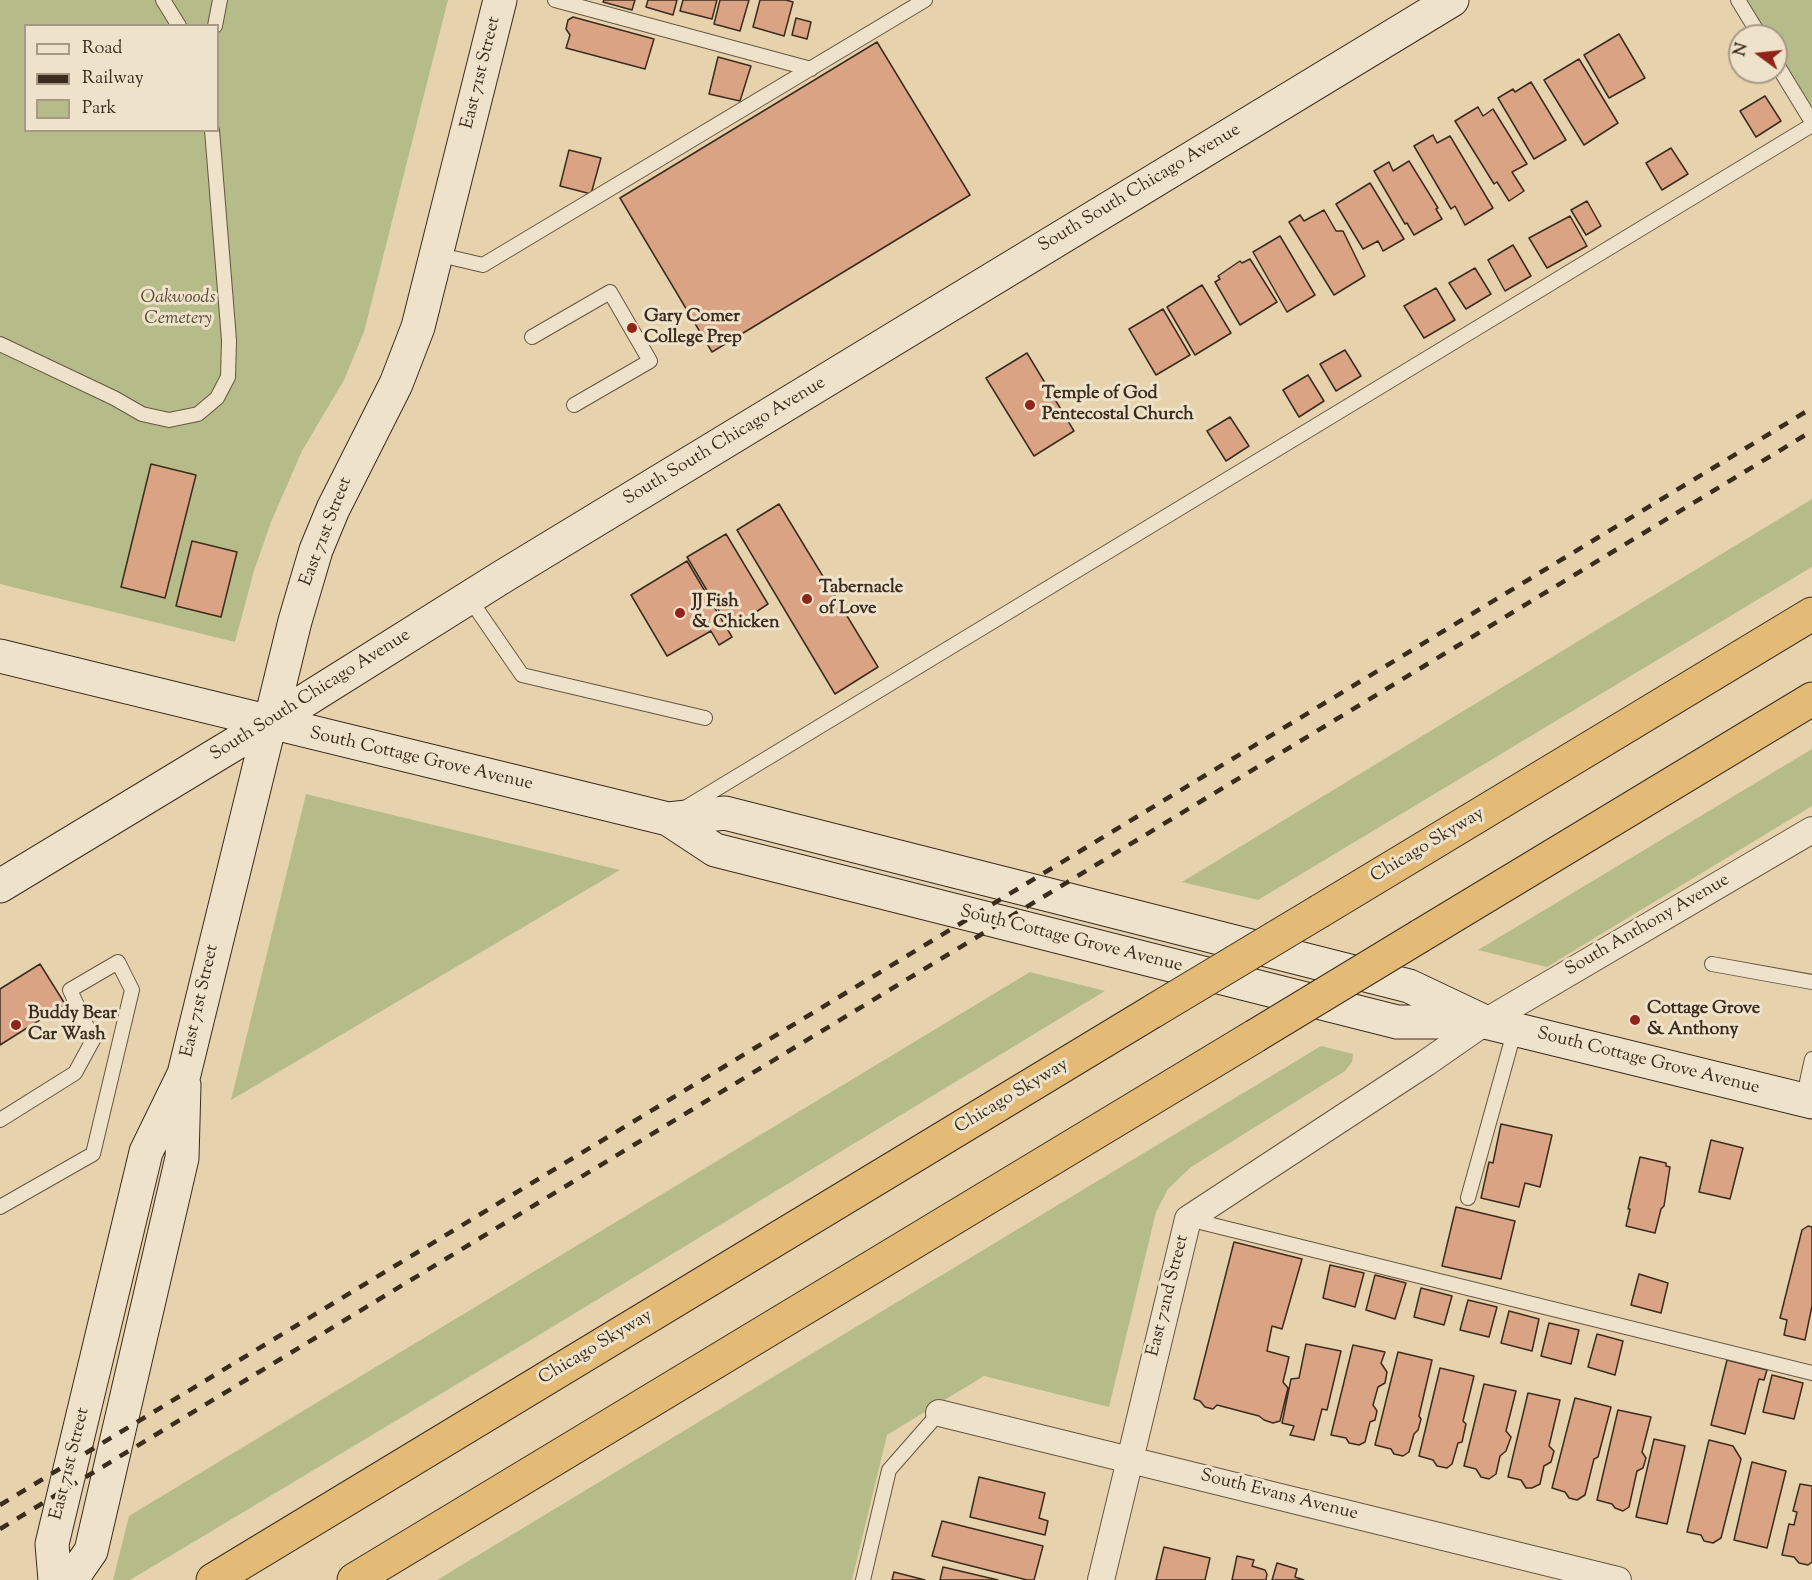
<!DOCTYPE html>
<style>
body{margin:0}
#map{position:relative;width:1812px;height:1580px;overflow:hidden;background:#e6d3ad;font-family:"Sorts Mill Goudy",serif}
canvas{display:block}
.legend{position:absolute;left:24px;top:24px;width:195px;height:108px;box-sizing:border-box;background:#efe2ca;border:2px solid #a79985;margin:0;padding:8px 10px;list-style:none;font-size:18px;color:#3b2c1e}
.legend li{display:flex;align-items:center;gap:12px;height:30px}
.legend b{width:30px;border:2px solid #a79985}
.north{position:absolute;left:1728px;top:24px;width:60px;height:60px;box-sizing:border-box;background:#efe2ca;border:2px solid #a79985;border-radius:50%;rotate:285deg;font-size:16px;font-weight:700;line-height:24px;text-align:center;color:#3b2c1e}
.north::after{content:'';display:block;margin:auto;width:21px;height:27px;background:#8f2418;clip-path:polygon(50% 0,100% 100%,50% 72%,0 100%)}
</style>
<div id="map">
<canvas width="1812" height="1580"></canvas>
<ul class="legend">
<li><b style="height:8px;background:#efe2ca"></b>Road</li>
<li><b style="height:8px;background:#3b2c1e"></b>Railway</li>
<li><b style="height:16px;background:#b6bc89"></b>Park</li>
</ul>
<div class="north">N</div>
</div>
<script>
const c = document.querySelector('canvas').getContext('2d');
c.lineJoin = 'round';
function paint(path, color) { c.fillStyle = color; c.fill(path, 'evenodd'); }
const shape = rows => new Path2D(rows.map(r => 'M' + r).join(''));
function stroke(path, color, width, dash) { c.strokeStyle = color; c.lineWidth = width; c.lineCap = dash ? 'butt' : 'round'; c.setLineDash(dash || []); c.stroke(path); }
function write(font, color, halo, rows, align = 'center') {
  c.font = font + ' "Sorts Mill Goudy",serif'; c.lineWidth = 6; c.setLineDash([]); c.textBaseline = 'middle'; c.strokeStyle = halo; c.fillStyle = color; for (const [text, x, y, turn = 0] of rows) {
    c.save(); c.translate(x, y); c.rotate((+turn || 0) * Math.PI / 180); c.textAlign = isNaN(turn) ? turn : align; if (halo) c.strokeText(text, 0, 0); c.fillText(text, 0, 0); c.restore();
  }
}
const green = shape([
 [0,0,448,0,364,332,344,380,302,451,271,522,254,571,235,642,0,584],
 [26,26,218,26,218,130,26,130],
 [1738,0,1812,0,1812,122,1776,63,1776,36,1760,36],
 [1812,499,1812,567,1258,900,1182,882],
 [1812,749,1812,806,1547,967,1478,950],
 [306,794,620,870,231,1100],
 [1030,972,1105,991,539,1335,130,1580,113,1580,129,1516],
 [1321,1046,1353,1054,1352,1062,1345,1071,1191,1167,1168,1189,1156,1212,1109,1407,984,1376,887,1435,852,1580,437,1580]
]);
const building = shape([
 [604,0,635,0,632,10,603,2,604,0],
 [648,0,677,0,673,15,646,7,648,0],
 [683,0,717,0,712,19,680,11,683,0],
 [720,0,749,0,740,31,714,24,720,0],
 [760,0,786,0,793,2,784,36,753,27,760,0],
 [573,17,654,39,645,69,566,48,570,35,566,29,568,20,573,17],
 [796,18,811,22,807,39,792,35,796,18],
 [1619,34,1645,78,1609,98,1584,55,1619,34],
 [877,42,970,195,712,352,620,198,877,42],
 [718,57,751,66,740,101,709,94,718,57],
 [1579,59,1618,123,1584,145,1544,80,1579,59],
 [1531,82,1566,140,1534,159,1498,98,1513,89,1515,92,1531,82],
 [1765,96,1781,121,1756,137,1740,111,1765,96],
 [1478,107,1483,116,1493,109,1527,164,1512,172,1524,191,1509,201,1497,182,1494,184,1455,121,1478,107],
 [1433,135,1437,143,1450,136,1493,208,1465,225,1455,206,1451,209,1414,146,1433,135],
 [1671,148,1688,174,1662,190,1646,163,1671,148],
 [569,150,601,158,591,194,560,186,569,150],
 [1409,161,1438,208,1436,209,1442,219,1414,235,1407,223,1405,224,1374,171,1389,162,1393,171,1409,161],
 [1370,183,1404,239,1383,251,1378,241,1363,249,1336,204,1370,183],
 [1587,201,1601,226,1586,235,1571,210,1587,201],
 [1324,210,1336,231,1343,231,1365,276,1334,295,1289,222,1300,215,1304,221,1324,210],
 [1570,216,1587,246,1547,268,1529,238,1570,216],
 [1280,236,1315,295,1287,312,1253,252,1280,236],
 [1513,245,1531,276,1505,291,1488,260,1513,245],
 [1250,259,1277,302,1240,325,1215,282,1220,279,1218,276,1240,261,1242,263,1250,259],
 [1475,268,1491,294,1466,309,1449,283,1475,268],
 [1202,285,1231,333,1195,355,1167,307,1202,285],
 [1436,288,1455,320,1424,338,1404,306,1436,288],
 [1163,309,1190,355,1156,375,1129,329,1163,309],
 [1345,350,1361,376,1336,391,1320,364,1345,350],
 [1027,353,1074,431,1034,456,986,378,1027,353],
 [1308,375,1324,401,1299,417,1283,390,1308,375],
 [1230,417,1249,446,1226,461,1207,431,1230,417],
 [151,464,196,475,165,598,121,587,151,464],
 [779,504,878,667,835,694,737,530,779,504],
 [726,534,768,604,730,629,687,557,726,534],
 [192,541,237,552,221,617,176,606,192,541],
 [687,561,732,637,719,645,711,631,667,656,631,595,687,561],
 [40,964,65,1004,0,1045,0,989,40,964],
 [1501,1124,1552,1135,1540,1187,1525,1183,1519,1207,1481,1198,1489,1162,1493,1163,1501,1124],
 [1711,1140,1743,1148,1730,1199,1699,1192,1711,1140],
 [1640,1157,1666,1163,1666,1166,1670,1167,1664,1206,1661,1209,1655,1233,1626,1226,1630,1209,1628,1209,1640,1157],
 [1456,1207,1515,1221,1501,1279,1442,1266,1456,1207],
 [1808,1226,1812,1227,1812,1306,1805,1340,1784,1335,1787,1320,1780,1318,1802,1230,1808,1226],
 [1234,1242,1302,1259,1282,1329,1272,1326,1267,1351,1289,1357,1283,1382,1288,1388,1280,1421,1273,1423,1264,1420,1259,1416,1217,1405,1213,1409,1205,1407,1200,1401,1194,1399,1234,1242],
 [1330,1265,1364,1273,1355,1307,1323,1298,1330,1265],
 [1639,1274,1668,1283,1661,1313,1631,1305,1639,1274],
 [1375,1275,1406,1283,1395,1319,1366,1310,1375,1275],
 [1421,1288,1452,1296,1444,1325,1414,1317,1421,1288],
 [1468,1300,1497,1307,1489,1337,1460,1330,1468,1300],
 [1509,1311,1539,1319,1532,1351,1501,1343,1509,1311],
 [1549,1323,1579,1330,1571,1364,1541,1356,1549,1323],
 [1597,1334,1623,1341,1615,1375,1588,1367,1597,1334],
 [1306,1344,1341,1351,1327,1410,1322,1409,1314,1440,1290,1435,1294,1426,1282,1423,1291,1379,1299,1378,1306,1344],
 [1353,1345,1385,1352,1381,1363,1387,1372,1385,1383,1378,1387,1373,1405,1377,1411,1375,1420,1370,1422,1365,1442,1359,1445,1349,1443,1346,1438,1331,1435,1353,1345],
 [1398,1352,1432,1360,1419,1416,1421,1419,1418,1430,1414,1434,1409,1452,1403,1456,1394,1454,1391,1449,1375,1445,1398,1352],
 [1727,1360,1767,1370,1764,1380,1759,1379,1745,1434,1711,1425,1727,1360],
 [1440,1368,1474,1376,1463,1421,1466,1424,1462,1442,1458,1443,1452,1464,1447,1468,1437,1466,1433,1460,1419,1456,1440,1368],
 [1772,1375,1803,1383,1794,1419,1763,1412,1772,1375],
 [1484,1384,1516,1391,1506,1431,1511,1437,1506,1451,1500,1456,1496,1474,1489,1479,1481,1477,1476,1469,1464,1466,1484,1384],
 [1528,1393,1560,1400,1549,1446,1554,1451,1551,1462,1544,1466,1540,1484,1532,1488,1526,1488,1521,1480,1508,1477,1528,1393],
 [1575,1398,1611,1407,1598,1457,1594,1459,1585,1495,1577,1500,1569,1498,1565,1492,1552,1488,1575,1398],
 [1618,1410,1651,1417,1642,1452,1646,1458,1643,1468,1637,1471,1629,1507,1623,1511,1615,1508,1612,1504,1597,1500,1618,1410],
 [1654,1439,1685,1446,1667,1524,1636,1517,1654,1439],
 [1709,1440,1733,1446,1741,1459,1721,1538,1713,1543,1704,1541,1701,1535,1687,1532,1709,1440],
 [1752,1462,1786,1471,1767,1548,1734,1540,1752,1462],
 [979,1477,1045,1493,1039,1518,1048,1521,1045,1535,970,1517,979,1477],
 [1800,1484,1812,1486,1812,1562,1808,1565,1799,1563,1794,1557,1782,1555,1789,1524,1794,1525,1797,1512,1793,1511,1800,1484],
 [942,1521,1043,1546,1034,1580,1027,1580,932,1556,942,1521],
 [1164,1547,1210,1558,1205,1580,1156,1580,1164,1547],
 [1237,1556,1254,1560,1252,1566,1265,1570,1267,1574,1266,1580,1232,1580,1237,1556],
 [1277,1563,1297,1569,1295,1577,1304,1580,1272,1580,1277,1563],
 [943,1567,998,1580,940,1580,943,1567],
 [894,1572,925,1580,892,1580,894,1572]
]);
const service = shape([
 [163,0,179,26],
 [555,0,811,69],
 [1738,0,1760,36],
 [215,26,220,0],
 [1776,63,1812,122],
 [436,254,483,265,925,0],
 [532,337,610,292,650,361,574,405],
 [0,344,114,398,142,414,169,420,198,414,217,398,228,377,229,340,212,130],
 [469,598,522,675,705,718],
 [685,808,1812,125],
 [1712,964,1812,982],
 [1803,1100,1812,1059],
 [0,1120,75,1073,93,1040,70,990,118,962,132,990,93,1154,0,1207],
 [1468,1198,1515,1029],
 [1188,1219,1812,1373],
 [863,1580,889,1470,939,1413]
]);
const minor = shape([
 [939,1413,1618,1580],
 [1101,1580,1188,1219,1426,1063,1485,1022,1812,830]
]);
const secondary = shape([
 [0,656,668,819,725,813,1409,986,1485,1022,1812,1102],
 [668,819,715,850,1397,1022,1476,1022],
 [0,886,269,723,502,577,1452,0],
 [55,1580,52,1544,146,1152,184,1074,295,621,316,550,333,509,396,384,418,327,500,0],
 [71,1580,91,1551,182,1158,184,1085]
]);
const motorway = shape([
 [1320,911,1812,614],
 [1420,936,1812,699],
 [213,1580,1155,1010],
 [354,1580,1255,1036]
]);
const rail = shape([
 [0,1505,1812,408],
 [0,1529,1812,431]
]);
const motorwayBridge = shape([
 [1155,1010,1320,911],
 [1255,1036,1420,936]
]);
const markers = [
 [632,328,6,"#8f2418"],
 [1030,405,6,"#8f2418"],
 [807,599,6,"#8f2418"],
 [680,613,6,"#8f2418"],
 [1635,1020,6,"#8f2418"],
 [16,1025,6,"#8f2418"]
];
const streetNames = [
 ["East 71st Street",482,73,-76],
 ["South South Chicago Avenue",1140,189,-31],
 ["South South Chicago Avenue",725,442,-31],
 ["East 71st Street",327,532,-69],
 ["South South Chicago Avenue",311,696,-32],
 ["South Cottage Grove Avenue",421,760,13],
 ["Chicago Skyway",1428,846,-31],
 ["South Anthony Avenue",1648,926,-30],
 ["South Cottage Grove Avenue",1071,940,14],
 ["East 71st Street",201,1001,-77],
 ["South Cottage Grove Avenue",1648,1062,14],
 ["Chicago Skyway",1012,1097,-31],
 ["East 72nd Street",1169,1296,-76],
 ["Chicago Skyway",596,1348,-31],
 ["East 71st Street",71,1464,-76],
 ["South Evans Avenue",1279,1496,14]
];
const parkNames = [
 ["Oakwoods",178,299],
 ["Cemetery",178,320]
];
const poiNames = [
 ["Gary Comer",644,318],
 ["College Prep",644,339],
 ["Temple of God",1042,395],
 ["Pentecostal Church",1042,416],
 ["Tabernacle",819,589],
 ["of Love",819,610],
 ["JJ Fish",692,603],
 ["& Chicken",692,624],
 ["Cottage Grove",1647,1010],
 ["& Anthony",1647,1031],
 ["Buddy Bear",28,1015],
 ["Car Wash",28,1036]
];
paint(green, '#b6bc89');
paint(building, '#d9a384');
stroke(building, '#3b2c1e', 1.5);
stroke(service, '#665642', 16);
stroke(minor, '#665642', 28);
stroke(secondary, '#3b2c1e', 35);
stroke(motorway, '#3b2c1e', 35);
stroke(service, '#efe2ca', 14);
stroke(minor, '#efe2ca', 26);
stroke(secondary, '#efe2ca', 33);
stroke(motorway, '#e3ba76', 33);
stroke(rail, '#3b2c1e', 4.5, [10, 10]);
stroke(motorwayBridge, '#3b2c1e', 35, []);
stroke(motorwayBridge, '#e3ba76', 33);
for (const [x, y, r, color] of markers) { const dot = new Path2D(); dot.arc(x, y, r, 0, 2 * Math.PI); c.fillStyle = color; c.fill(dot); stroke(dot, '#efe2ca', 2); }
write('18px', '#3b2c1e', '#efe2ca', streetNames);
write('italic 18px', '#544933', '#efe2ca', parkNames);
write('bold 18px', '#3b2c1e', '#efe2ca', poiNames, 'left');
</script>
